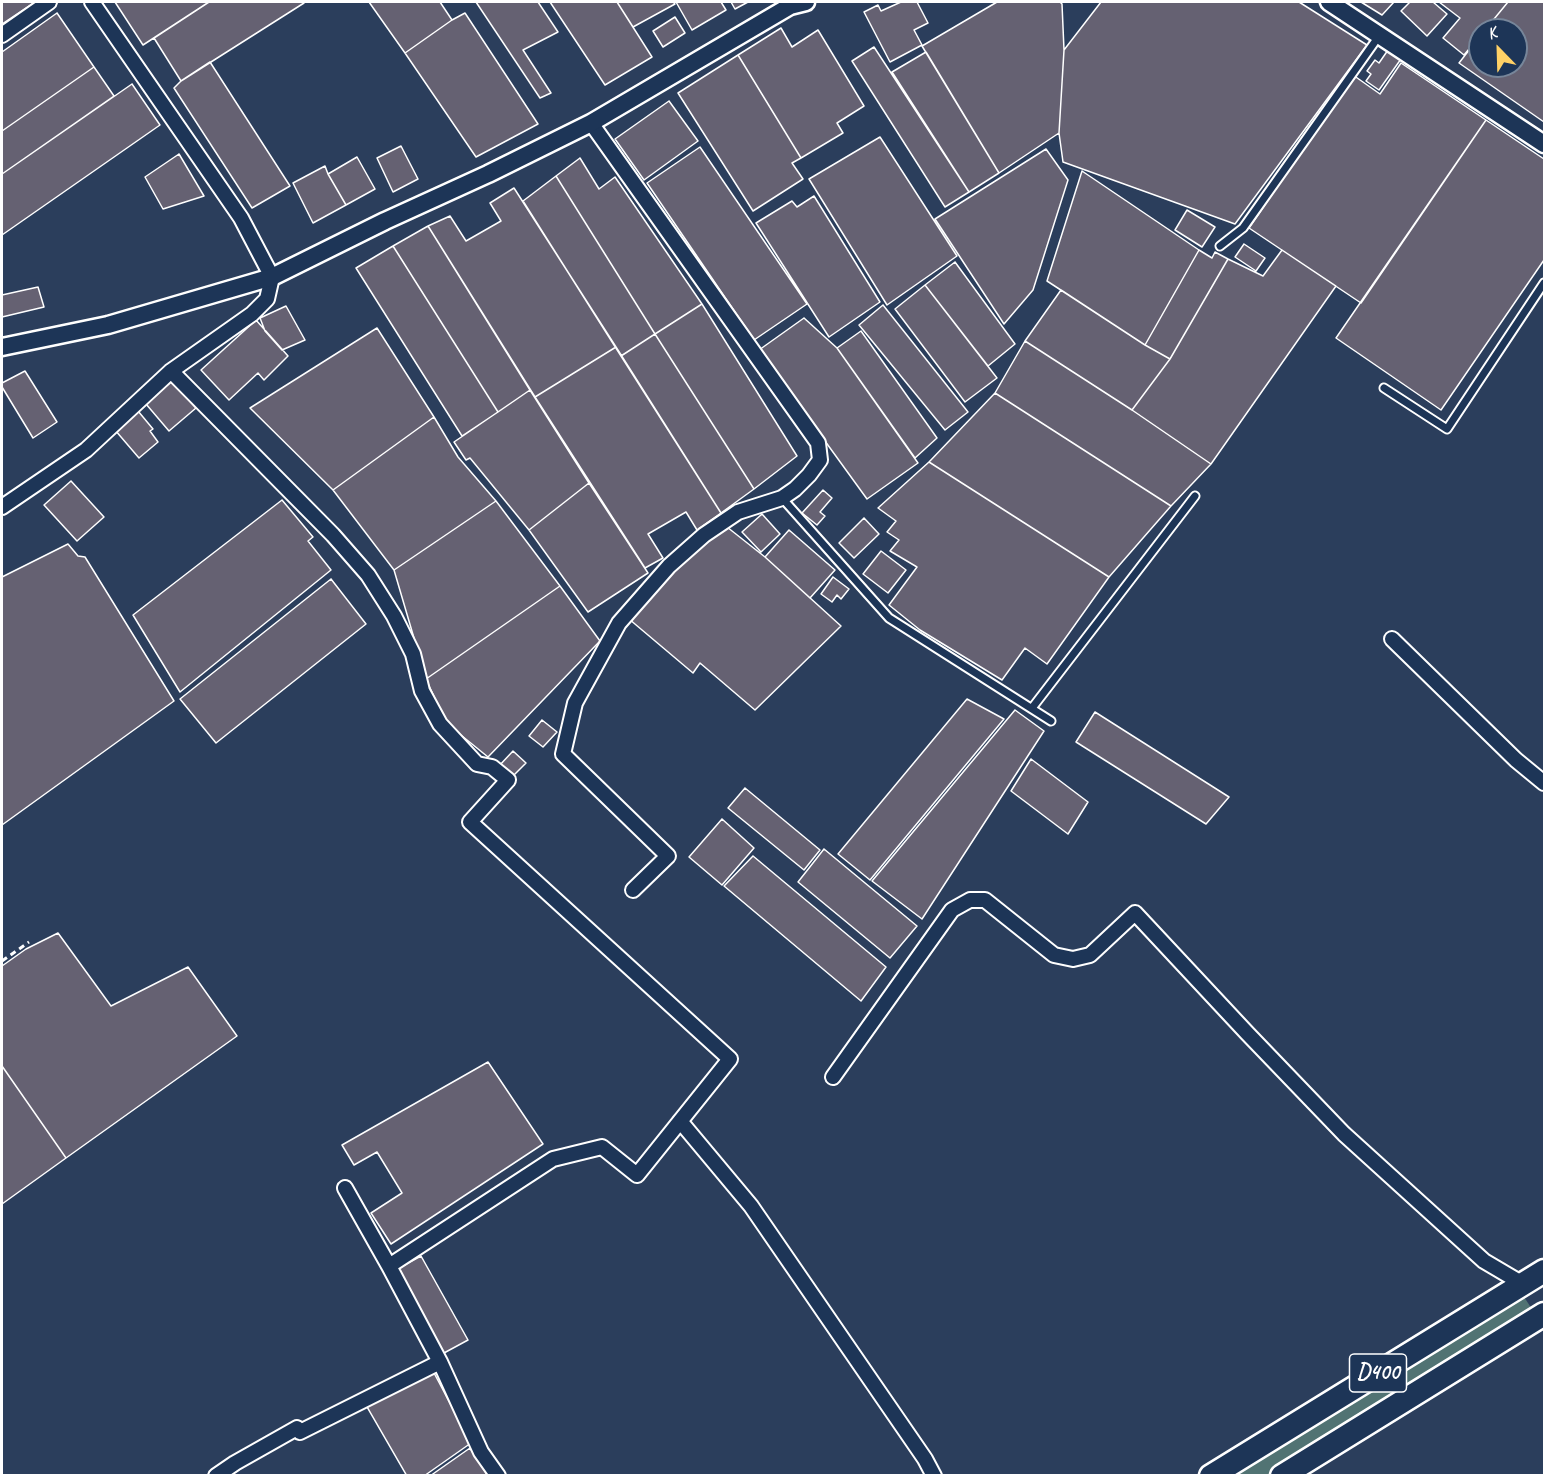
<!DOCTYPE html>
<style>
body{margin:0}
#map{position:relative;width:1546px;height:1477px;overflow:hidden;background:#2b3e5c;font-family:Caveat,sans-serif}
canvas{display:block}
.frame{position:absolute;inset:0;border:3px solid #fff;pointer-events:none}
.north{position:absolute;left:1468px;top:18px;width:60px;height:60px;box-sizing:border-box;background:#1d3557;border:2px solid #77869a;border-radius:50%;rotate:337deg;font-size:16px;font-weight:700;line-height:24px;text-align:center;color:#fff}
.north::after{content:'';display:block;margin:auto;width:21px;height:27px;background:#ffd166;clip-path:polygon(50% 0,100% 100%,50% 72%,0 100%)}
</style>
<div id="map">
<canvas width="1546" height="1477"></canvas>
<div class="frame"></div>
<div class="north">K</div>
</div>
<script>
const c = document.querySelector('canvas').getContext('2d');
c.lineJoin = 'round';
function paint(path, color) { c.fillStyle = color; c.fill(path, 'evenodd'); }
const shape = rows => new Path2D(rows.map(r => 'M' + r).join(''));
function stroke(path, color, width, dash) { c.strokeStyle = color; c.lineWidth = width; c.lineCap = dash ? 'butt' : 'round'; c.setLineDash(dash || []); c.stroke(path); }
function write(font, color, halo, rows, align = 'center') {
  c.font = font + ' Caveat,sans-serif'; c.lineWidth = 6; c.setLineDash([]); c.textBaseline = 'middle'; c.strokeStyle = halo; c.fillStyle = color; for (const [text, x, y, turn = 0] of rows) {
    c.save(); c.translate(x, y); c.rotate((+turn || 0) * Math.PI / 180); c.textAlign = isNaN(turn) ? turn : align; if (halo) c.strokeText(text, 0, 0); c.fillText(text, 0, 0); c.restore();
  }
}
const green = shape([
 [1524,1297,1534,1312,1268,1475,1233,1476]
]);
const building = shape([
 [2,2,35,2,2,24,2,2],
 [115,2,209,2,143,45,115,2],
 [209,2,303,2,304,3,181,81,154,38,209,2],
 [369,2,440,2,452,20,405,53,369,2],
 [476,2,538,2,558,32,523,50,551,93,540,98,476,2],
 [550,2,617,2,652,57,605,85,550,2],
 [617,2,673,2,675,4,633,27,617,2],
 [676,2,721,2,726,10,692,30,676,2],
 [731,2,748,2,735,9,731,2],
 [901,2,917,2,928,23,914,30,922,45,890,62,864,12,878,5,881,11,901,2],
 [997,2,1060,2,1062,4,1064,50,1059,133,999,173,922,46,997,2],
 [1101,2,1299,2,1367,45,1235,224,1063,162,1059,133,1064,50,1101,2],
 [1361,2,1394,2,1382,15,1361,2],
 [1410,2,1433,2,1447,14,1427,36,1401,11,1410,2],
 [1439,2,1508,2,1485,30,1480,30,1480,36,1464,55,1443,38,1460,18,1439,2],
 [1508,2,1543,2,1544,3,1544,122,1459,63,1480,36,1480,66,1516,66,1516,30,1485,30,1508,2],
 [57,13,94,67,2,131,2,52,57,13],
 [465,13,538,124,476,157,405,53,452,20,465,13],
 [675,17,685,33,663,47,653,31,675,17],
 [781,28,792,47,818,30,864,106,837,123,843,133,801,158,738,55,781,28],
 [874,47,969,192,945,207,852,61,874,47],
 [1388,50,1401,59,1379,90,1366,81,1371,74,1367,71,1375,60,1379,63,1388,50],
 [926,52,999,173,969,192,892,72,926,52],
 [738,55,801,158,792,163,803,179,753,211,678,93,738,55],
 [210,62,290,186,252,208,174,88,181,81,210,62],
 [1401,63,1486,120,1361,303,1249,228,1353,75,1380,94,1401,63],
 [94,67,114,96,2,174,2,131,94,67],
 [132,84,160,125,2,235,2,174,132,84],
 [669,101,698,141,644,180,615,139,669,101],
 [1486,120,1544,159,1544,260,1441,410,1336,338,1486,120],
 [880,137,957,256,887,305,809,179,880,137],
 [401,146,418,179,393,192,377,158,401,146],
 [700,147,807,304,754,340,647,183,700,147],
 [1046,149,1068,180,1033,290,1004,324,935,219,1046,149],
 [179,154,204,196,163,209,145,177,179,154],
 [357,157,375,189,346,205,328,174,357,157],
 [580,158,599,189,615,177,702,304,655,334,556,176,580,158],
 [325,166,328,174,346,205,313,223,293,183,325,166],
 [1082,171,1199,250,1145,345,1047,281,1082,171],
 [556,176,655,334,621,356,523,201,556,176],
 [514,188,616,347,535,397,428,226,450,216,466,241,501,221,490,203,514,188],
 [814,196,880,302,829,337,756,223,792,201,797,207,814,196],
 [1187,210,1215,227,1202,247,1175,230,1187,210],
 [428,226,530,390,498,412,393,246,428,226],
 [1244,244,1265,258,1256,271,1235,257,1244,244],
 [393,246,498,412,462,436,356,268,393,246],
 [1199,250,1212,258,1215,252,1228,259,1170,359,1145,345,1199,250],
 [1282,250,1336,286,1211,464,1132,410,1170,359,1228,259,1263,276,1282,250],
 [955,262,1015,344,988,366,925,285,955,262],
 [925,285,997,378,965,402,895,309,925,285],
 [38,287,44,307,2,317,2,295,38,287],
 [1061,290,1145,345,1170,359,1132,410,1025,341,1061,290],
 [702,304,797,456,754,489,655,334,702,304],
 [883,305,968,412,945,430,859,325,883,305],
 [286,306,305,340,282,350,265,331,260,318,286,306],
 [804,318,837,348,918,463,867,499,759,350,804,318],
 [256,320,288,356,264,380,258,373,229,400,201,370,256,320],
 [377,328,434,417,333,490,250,408,377,328],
 [861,331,937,438,915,458,837,348,861,331],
 [655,334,754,489,721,513,621,356,655,334],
 [1025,341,1132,410,1211,464,1171,506,995,393,1025,341],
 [616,347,721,513,697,530,686,512,648,534,663,558,645,568,535,397,616,347],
 [25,371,57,422,33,438,2,387,2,383,25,371],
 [172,381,196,408,169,431,146,404,172,381],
 [530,390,589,483,529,530,470,458,466,460,454,442,530,390],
 [995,393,1171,506,1109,577,929,462,995,393],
 [138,411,153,429,150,431,158,442,139,458,115,430,138,411],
 [434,417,458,457,496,501,394,570,333,490,434,417],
 [929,462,1109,577,1047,664,1025,648,1002,680,920,630,889,605,917,567,890,551,899,540,887,532,896,521,878,508,929,462],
 [71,481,104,517,77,541,44,505,71,481],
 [589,483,648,573,588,612,529,530,589,483],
 [823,490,832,498,820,512,825,516,817,525,802,513,823,490],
 [282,500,313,537,308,541,331,570,180,692,133,615,282,500],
 [496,501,560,586,426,679,394,570,496,501],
 [762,514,780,534,761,552,742,532,762,514],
 [864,518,879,534,854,558,839,543,864,518],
 [727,527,765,557,841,626,755,710,700,663,693,673,629,619,681,559,727,527],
 [789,530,835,570,810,598,765,557,789,530],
 [68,544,78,556,85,557,174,701,2,825,2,577,68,544],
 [881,551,906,570,888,593,863,574,881,551],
 [833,577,849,589,841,599,837,595,832,602,821,594,833,577],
 [331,579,366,624,216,743,180,699,331,579],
 [560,586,600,641,488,757,446,723,426,679,560,586],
 [967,699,1004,719,870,880,838,854,967,699],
 [1015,710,1044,731,922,919,872,881,1015,710],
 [1095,712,1229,797,1206,824,1076,742,1095,712],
 [542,720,557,732,543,747,529,736,542,720],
 [513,751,526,763,511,778,498,767,513,751],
 [1031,759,1088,802,1068,834,1011,791,1031,759],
 [745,788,820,850,804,870,728,808,745,788],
 [722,819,754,848,722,885,689,857,722,819],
 [824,849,917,926,890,958,798,882,824,849],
 [753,856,886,967,861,1001,724,886,753,856],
 [58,933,111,1006,188,967,237,1036,66,1158,2,1066,2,966,26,949,58,933],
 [488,1062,543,1144,391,1244,371,1213,402,1193,377,1152,354,1165,342,1145,488,1062],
 [2,1066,66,1158,2,1204,2,1066],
 [421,1256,468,1340,444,1353,397,1269,421,1256],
 [433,1371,471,1443,424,1476,407,1476,366,1405,433,1371],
 [470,1448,488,1476,430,1476,470,1448]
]);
const path = shape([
 [2,961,29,942]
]);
const service = shape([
 [1220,246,1243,228,1379,36],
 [1384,388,1447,429,1544,283],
 [782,498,889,618,1051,721],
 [1032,708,1195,496]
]);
const minor = shape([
 [2,35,49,2],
 [591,123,818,443,820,460,809,475,795,489,782,498,738,512,704,535,669,566,619,623,575,703,563,754,668,856,633,890],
 [171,371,333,535,368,575,394,616,413,654,422,691,440,724,477,764,492,767,508,780,470,822,730,1059,637,1175,602,1147,553,1159,389,1266],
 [2,507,86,450,171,371,252,314,267,299,272,277,241,218,92,2],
 [1392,639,1516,760,1544,783],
 [833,1077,952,910,970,900,985,900,1054,955,1073,959,1090,955,1135,913,1247,1033,1344,1134,1484,1261,1523,1284],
 [680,1121,751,1206,925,1459,934,1476],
 [345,1188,389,1266,440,1362,481,1452,498,1476],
 [216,1476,235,1463,297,1428,300,1432,440,1362]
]);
const tertiary = shape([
 [1329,2,1544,144],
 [2,347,108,325,272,277,385,221,488,174,591,123,790,6,806,2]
]);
const trunk = shape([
 [1211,1476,1544,1271],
 [1282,1476,1544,1314]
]);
const shields = [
 [1378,1373,57]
];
const shieldNames = [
 ["D400",1378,1373]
];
paint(green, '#517373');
paint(building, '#656172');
stroke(building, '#fff', 1.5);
stroke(service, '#fff', 11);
stroke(minor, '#fff', 18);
stroke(tertiary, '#fff', 21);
stroke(trunk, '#fff', 27);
stroke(path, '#fff', 3, [6, 4.5]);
stroke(service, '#1d3557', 7);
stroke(minor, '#1d3557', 14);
stroke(tertiary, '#1d3557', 16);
stroke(trunk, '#1d3557', 22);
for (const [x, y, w] of shields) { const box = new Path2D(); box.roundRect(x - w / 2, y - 19, w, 38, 4.5); c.fillStyle = '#1d3557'; c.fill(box); stroke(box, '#fff', 1.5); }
write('bold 22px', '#fff', null, shieldNames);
</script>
